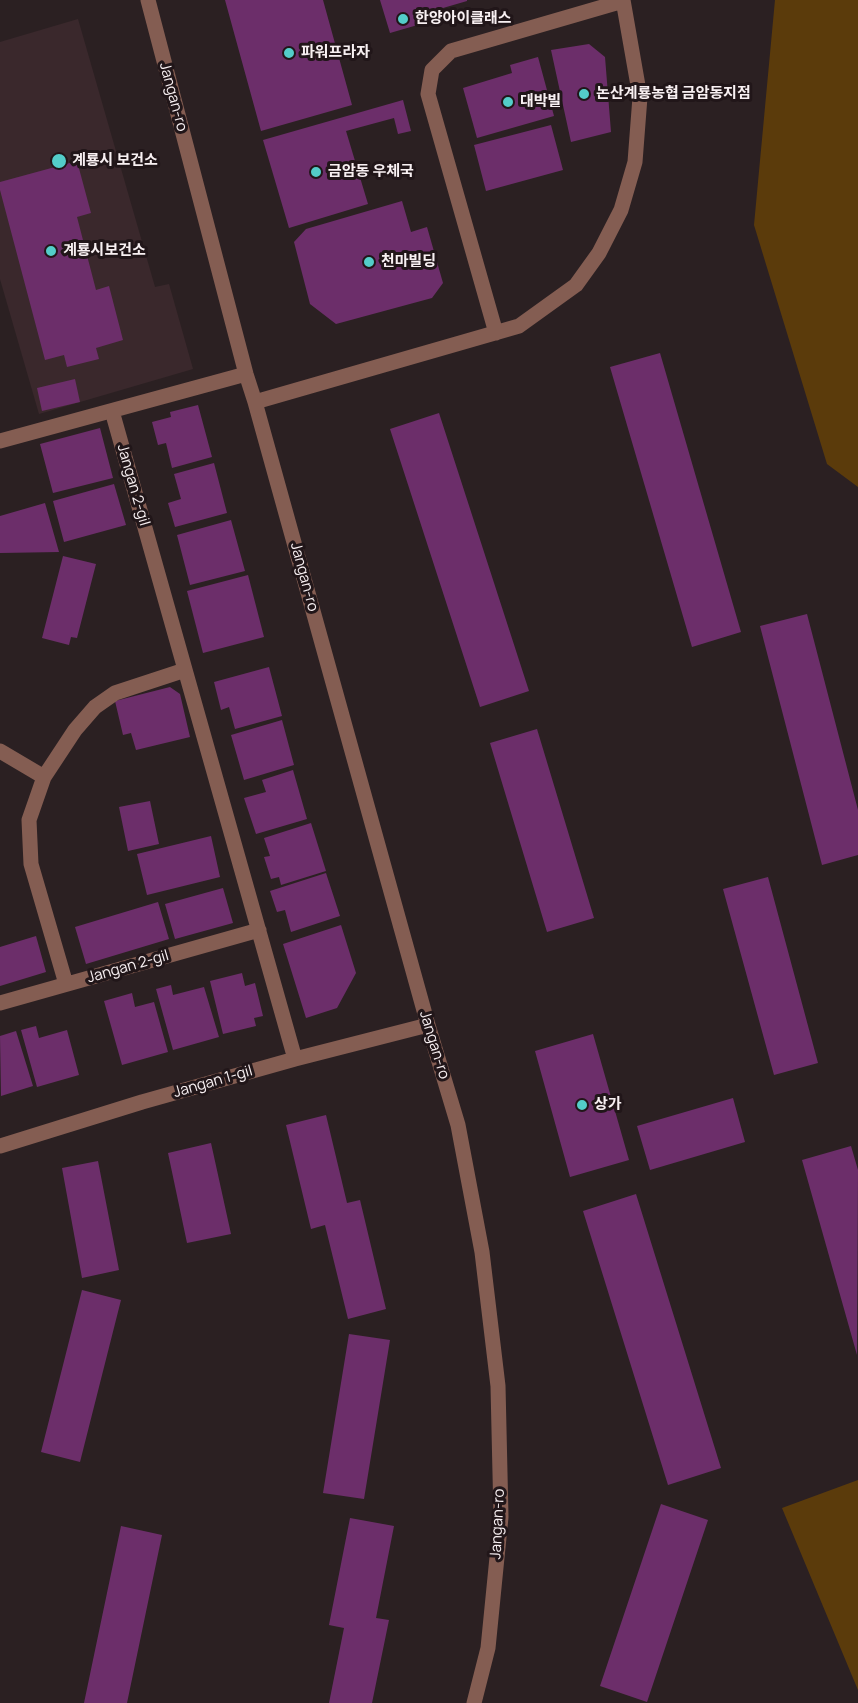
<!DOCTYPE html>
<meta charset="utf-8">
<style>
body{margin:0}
canvas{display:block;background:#2b2022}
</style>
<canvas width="858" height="1703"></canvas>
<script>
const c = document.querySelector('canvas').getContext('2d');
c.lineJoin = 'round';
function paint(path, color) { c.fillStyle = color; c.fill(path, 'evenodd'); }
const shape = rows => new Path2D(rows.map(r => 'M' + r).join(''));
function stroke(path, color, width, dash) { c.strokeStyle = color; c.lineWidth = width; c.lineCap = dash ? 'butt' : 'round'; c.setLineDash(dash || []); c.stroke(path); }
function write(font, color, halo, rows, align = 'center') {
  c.font = font + ' Manrope,"Noto Sans KR",sans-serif'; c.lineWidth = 6; c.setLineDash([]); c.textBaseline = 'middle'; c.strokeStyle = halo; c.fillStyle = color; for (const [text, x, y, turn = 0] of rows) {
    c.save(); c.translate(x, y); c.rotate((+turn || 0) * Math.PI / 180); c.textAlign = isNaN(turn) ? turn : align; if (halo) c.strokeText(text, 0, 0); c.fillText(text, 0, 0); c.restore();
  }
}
const built = shape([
 [78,19,155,287,169,284,193,369,39,414,0,279,0,42]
]);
const green = shape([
 [775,0,858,0,858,487,827,464,754,225],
 [858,1480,858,1690,782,1508]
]);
const building = shape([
 [225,0,323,0,352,105,261,131],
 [380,0,467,0,467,1,419,15,421,24,390,33],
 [589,44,605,57,611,132,571,142,551,50],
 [538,57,554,116,477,138,463,88,512,73,510,65],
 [403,100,411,131,398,134,394,118,346,131,368,204,289,228,263,140],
 [551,125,563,170,486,191,474,145],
 [77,161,91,213,77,217,96,290,109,286,123,340,96,348,99,359,67,367,64,355,45,360,0,190,0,182],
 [402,201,411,232,427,227,443,283,432,298,336,324,310,304,294,242,306,229],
 [660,353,741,632,692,647,610,367],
 [75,379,80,402,42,411,37,388],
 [198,405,212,457,172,468,166,443,158,445,152,422,171,417,170,412],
 [439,413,529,691,480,707,390,429],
 [100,428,113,478,53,493,40,444],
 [214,463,227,513,175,527,168,503,181,499,174,474],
 [114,484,126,525,64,542,53,501],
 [45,503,59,552,0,553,0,516],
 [231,520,245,571,190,585,177,535],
 [63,556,96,564,77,638,71,637,69,645,42,638],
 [248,575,264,637,203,653,187,591],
 [807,614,858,810,858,855,822,865,760,626],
 [269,667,282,716,235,729,229,707,221,710,214,682],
 [170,687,180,694,190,737,136,750,131,733,123,735,115,701],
 [282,720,294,765,244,780,231,735],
 [537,729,594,918,547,932,490,743],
 [293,770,307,819,256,834,244,798,266,792,262,780],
 [150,801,159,844,128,851,119,807],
 [311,823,326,871,281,885,279,877,271,879,264,857,270,856,264,838],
 [211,836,220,877,147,895,137,854],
 [326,873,340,916,291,932,285,910,277,912,270,891],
 [768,877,818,1063,774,1075,723,889],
 [223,888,233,923,175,939,165,904],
 [158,902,169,939,86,964,75,927],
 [341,925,356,973,337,1008,306,1018,283,944],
 [36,936,46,972,0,986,0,947],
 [242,973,245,986,255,983,263,1016,254,1018,256,1026,223,1034,210,981],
 [171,985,173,995,204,987,219,1037,173,1050,156,989],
 [132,993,135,1007,154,1002,168,1052,122,1065,104,1001],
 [36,1026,39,1038,67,1030,79,1075,37,1087,21,1030],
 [16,1031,33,1086,1,1096,0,1036],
 [593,1034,629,1160,570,1177,535,1051],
 [733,1098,745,1142,650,1170,637,1126],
 [326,1115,347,1203,360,1200,386,1309,348,1319,325,1225,311,1229,286,1125],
 [211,1143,231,1234,187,1243,168,1153],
 [851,1146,858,1170,857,1355,802,1160],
 [98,1161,119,1270,82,1278,62,1168],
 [636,1194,721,1468,668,1485,583,1211],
 [82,1290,121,1300,80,1462,41,1452],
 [349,1334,390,1340,364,1499,323,1493],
 [661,1504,708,1520,647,1702,600,1686],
 [350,1518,394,1526,376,1618,389,1620,372,1703,329,1703,344,1628,329,1625],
 [121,1526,162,1535,127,1703,84,1703]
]);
const minor = shape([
 [148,0,246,374,255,402,428,1025,458,1125,482,1252,498,1386,501,1517,488,1648,474,1703],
 [496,333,428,94,432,70,451,51,623,1],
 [255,402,519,326,576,285,599,253,621,210,635,162,640,97,623,0],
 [112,411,295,1059],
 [0,441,246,374],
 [0,751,44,777],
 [66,984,31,864,29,820,44,777,75,730,95,707,115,693,185,670],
 [0,1003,259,930],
 [0,1146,142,1102,295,1059,428,1025]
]);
const markers = [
 [403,19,6,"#53cdc9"],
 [289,53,6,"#53cdc9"],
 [584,94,6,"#53cdc9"],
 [508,102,6,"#53cdc9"],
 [59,161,8,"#53cdc9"],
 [316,172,6,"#53cdc9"],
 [51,251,6,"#53cdc9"],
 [369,262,6,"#53cdc9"],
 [582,1105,6,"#53cdc9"]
];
const poiNames = [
 ["한양아이클래스",415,19],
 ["파워프라자",301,53],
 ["논산계룡농협 금암동지점",596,94],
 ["대박빌",520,102],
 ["계룡시 보건소",72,161],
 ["금암동 우체국",328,172],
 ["계룡시보건소",63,251],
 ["천마빌딩",381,262],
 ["상가",594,1105]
];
const streetNames = [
 ["Jangan-ro",173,97,75],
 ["Jangan 2-gil",133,485,74],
 ["Jangan-ro",304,577,75],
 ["Jangan 2-gil",128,967,-16],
 ["Jangan-ro",434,1045,73],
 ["Jangan 1-gil",213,1082,-16],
 ["Jangan-ro",498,1524,-87]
];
paint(built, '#3a282c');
paint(green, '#5b3b0b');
paint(building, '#6c2e6a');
stroke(minor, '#845d52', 15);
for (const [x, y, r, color] of markers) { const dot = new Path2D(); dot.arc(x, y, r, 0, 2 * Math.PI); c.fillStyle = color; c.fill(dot); stroke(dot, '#211619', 2); }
write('bold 15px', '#f8f0f2', '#211619', poiNames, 'left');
write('15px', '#f8f0f2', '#211619', streetNames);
</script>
